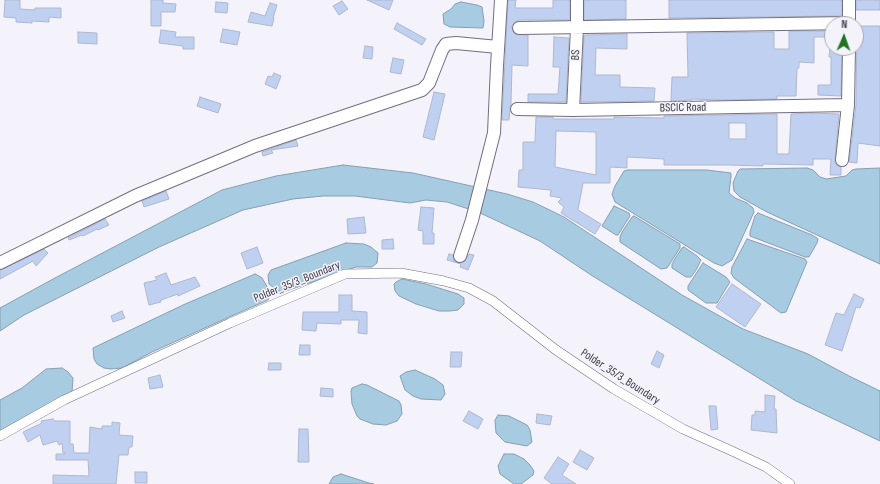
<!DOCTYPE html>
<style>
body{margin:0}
#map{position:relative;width:880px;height:484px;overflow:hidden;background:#f4f2fb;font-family:"Sofia Sans Condensed",sans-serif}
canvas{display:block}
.north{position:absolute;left:824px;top:16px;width:40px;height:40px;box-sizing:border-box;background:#f4f2fb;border:1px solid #aaa8b1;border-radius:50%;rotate:2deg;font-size:11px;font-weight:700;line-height:16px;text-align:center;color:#3b3942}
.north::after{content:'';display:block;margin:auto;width:14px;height:18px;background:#1f7520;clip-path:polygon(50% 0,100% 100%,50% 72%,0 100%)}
</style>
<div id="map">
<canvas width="880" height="484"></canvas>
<div class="north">N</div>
</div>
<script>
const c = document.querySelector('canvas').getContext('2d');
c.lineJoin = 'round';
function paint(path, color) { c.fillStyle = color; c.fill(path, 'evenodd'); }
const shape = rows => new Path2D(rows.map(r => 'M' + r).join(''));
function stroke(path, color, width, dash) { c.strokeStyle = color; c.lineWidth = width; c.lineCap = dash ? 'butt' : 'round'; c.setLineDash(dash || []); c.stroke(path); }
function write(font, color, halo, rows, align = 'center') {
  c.font = font + ' "Sofia Sans Condensed",sans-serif'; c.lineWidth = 3; c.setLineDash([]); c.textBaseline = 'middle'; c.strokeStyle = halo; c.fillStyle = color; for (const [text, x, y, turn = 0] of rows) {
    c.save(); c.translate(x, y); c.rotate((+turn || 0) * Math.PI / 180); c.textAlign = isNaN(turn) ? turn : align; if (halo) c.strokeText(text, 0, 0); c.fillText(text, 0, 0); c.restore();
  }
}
const water = shape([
 [461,2,477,5,482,7,484,21,483,28,450,27,444,24,443,14,451,9,455,4,461,2],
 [343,165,413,173,507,194,533,202,564,217,682,295,743,329,808,354,849,376,880,391,880,441,796,401,591,275,540,241,478,212,447,202,426,200,410,203,355,196,323,196,293,199,243,210,159,247,24,315,0,331,0,308,55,278,222,190,276,176,343,165],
 [807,168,813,170,820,177,826,179,846,176,852,170,856,169,880,168,880,264,767,212,740,197,734,191,733,183,738,171,740,169,807,168],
 [628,170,707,170,731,173,731,177,729,193,735,198,747,203,753,208,754,212,732,260,722,266,714,263,615,202,612,194,615,186,624,171,628,170],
 [614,206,629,213,630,216,618,235,616,235,602,226,614,206],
 [758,213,812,235,817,238,818,239,817,243,809,257,805,257,750,236,750,232,755,216,758,213],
 [634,216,680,244,680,248,667,268,661,269,620,242,620,237,622,232,632,217,634,216],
 [747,239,805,259,807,262,786,312,781,313,734,278,731,273,732,267,747,239],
 [346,243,364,244,371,247,378,253,377,263,372,267,356,267,283,292,278,291,269,284,268,275,271,270,346,243],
 [684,247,697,256,701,260,696,270,691,277,686,277,672,268,672,264,676,257,682,248,684,247],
 [703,263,726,277,730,282,717,303,706,303,688,290,688,286,703,263],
 [255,274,259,276,262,278,271,293,268,300,227,318,152,352,122,368,111,369,104,368,97,364,94,359,93,348,183,305,255,274],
 [402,279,426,284,458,294,464,298,464,304,458,310,450,311,439,311,416,304,399,296,395,291,394,284,396,282,402,279],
 [62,368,68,372,73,378,72,392,0,433,0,400,22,388,46,369,62,368],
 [415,370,435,379,443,385,445,394,441,400,421,399,413,396,405,390,400,376,406,372,415,370],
 [362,384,367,385,399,401,401,405,402,414,397,421,386,425,373,424,360,419,357,416,352,404,351,391,352,388,362,384],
 [498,415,509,416,527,425,530,430,532,442,527,446,505,442,496,433,495,420,498,415],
 [504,454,514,454,524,459,530,465,534,471,533,475,521,484,514,484,500,474,498,466,504,454],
 [341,474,369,483,374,484,329,484,333,477,341,474]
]);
const building = shape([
 [5,0,20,0,20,9,35,10,35,8,61,8,61,18,49,17,49,22,32,21,32,23,16,22,16,18,4,17,5,0],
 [151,0,163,0,163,3,176,4,175,12,161,12,161,26,151,26,151,0],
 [367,0,393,0,389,10,367,0],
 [508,0,516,0,515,8,553,8,553,0,570,0,570,20,519,20,515,22,512,25,512,28,515,34,528,35,528,66,512,65,511,104,510,108,509,120,502,120,508,0],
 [584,0,626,0,626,19,584,20,584,0],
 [669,0,842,0,842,16,669,18,669,0],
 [856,0,880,0,880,10,856,10,856,0],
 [342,1,348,9,339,15,333,6,342,1],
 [216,2,228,3,227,13,215,12,216,2],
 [270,3,277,5,273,18,274,18,272,26,248,22,251,12,265,16,270,3],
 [397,23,426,39,422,45,394,29,397,23],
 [857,26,880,26,880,146,858,143,857,163,849,162,856,105,857,26],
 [223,29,240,32,237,45,220,42,223,29],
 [161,30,176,32,175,37,194,37,194,49,183,49,183,46,159,43,161,30],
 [789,31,832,31,832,37,814,37,814,63,799,62,799,68,797,68,796,96,777,96,777,99,720,100,692,99,692,100,671,101,672,77,688,77,687,33,774,32,774,49,789,49,789,31],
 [78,32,97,33,97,44,78,43,78,32],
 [627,34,627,49,596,48,595,75,620,75,620,87,655,88,654,101,581,102,584,35,627,34],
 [554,37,569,38,566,102,528,102,528,94,558,94,560,67,553,67,554,37],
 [365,46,373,47,372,59,363,58,365,46],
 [830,48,842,48,841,96,818,95,818,85,831,85,831,57,829,57,830,48],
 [393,58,404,60,401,74,390,72,393,58],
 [274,73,281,76,276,89,265,84,268,76,272,77,274,73],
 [434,92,445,94,434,140,423,137,434,92],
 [200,97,221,104,218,113,197,106,200,97],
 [811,113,839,114,835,159,835,163,841,167,841,175,830,175,831,159,813,159,813,165,763,164,763,166,728,165,664,165,664,159,627,157,627,168,610,167,610,183,583,183,578,210,601,224,595,234,561,213,564,207,558,202,562,198,550,196,551,190,518,187,519,170,523,170,523,142,535,142,536,117,553,117,553,119,614,119,614,117,664,118,664,116,777,114,777,154,789,154,791,114,811,113],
 [729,123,746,123,746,139,729,139,729,123],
 [556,131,596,132,596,175,555,167,556,131],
 [296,140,298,146,271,150,273,153,263,156,262,152,296,140],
 [166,191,169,199,144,207,142,201,166,191],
 [421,207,434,208,432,233,434,233,434,244,423,244,423,231,418,230,421,207],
 [364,217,366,233,348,234,347,219,364,217],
 [105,219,109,225,98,230,97,229,83,236,82,235,69,240,68,238,105,219],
 [393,239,394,249,382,249,382,240,393,239],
 [257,247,263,263,247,269,241,253,257,247],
 [44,249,48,253,36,266,33,261,0,279,0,270,44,249],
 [449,254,453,255,454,261,458,263,465,261,469,254,474,255,468,270,460,267,461,264,447,260,449,254],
 [166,273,171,285,195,277,200,286,178,296,178,294,161,300,161,302,149,305,144,283,157,280,155,277,166,273],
 [732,284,761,304,745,327,716,307,732,284],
 [854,294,864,299,860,308,856,307,842,351,825,345,836,313,844,315,854,294],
 [339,295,352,295,352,311,367,312,367,334,358,333,359,320,341,320,341,324,317,323,316,331,302,330,303,312,339,312,339,295],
 [122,311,125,318,113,322,111,316,122,311],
 [300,345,310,345,310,355,299,355,300,345],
 [657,351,664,355,659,368,651,364,657,351],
 [451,352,462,352,461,367,450,367,451,352],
 [269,363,281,363,281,370,268,370,269,363],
 [160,375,163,387,150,389,148,378,160,375],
 [321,388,333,389,333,397,320,396,321,388],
 [765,395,775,396,774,409,776,409,777,433,751,430,752,415,755,415,755,411,765,412,765,395],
 [709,406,716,406,718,429,711,430,709,406],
 [469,411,483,419,478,429,463,421,469,411],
 [537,414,552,416,550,425,536,423,537,414],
 [53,419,54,421,70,421,70,444,73,444,74,453,89,453,90,427,102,429,102,426,112,426,112,422,120,423,119,435,133,436,132,447,129,447,128,455,119,455,116,484,53,484,53,475,89,476,88,460,56,460,56,454,65,454,65,452,63,453,62,443,59,445,57,441,43,445,40,435,28,442,23,432,42,423,41,421,53,419],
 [299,429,308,429,309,462,298,462,299,429],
 [580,450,594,458,587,470,573,462,580,450],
 [558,457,569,464,562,475,576,484,552,484,544,478,558,457],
 [135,472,147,472,147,483,135,483,135,472]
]);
const minor = shape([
 [0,436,64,400,230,323,345,274,401,273,444,281,469,288,493,301,556,350,614,389,683,429,732,451,766,467,790,484]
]);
const tertiary = shape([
 [849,24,849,0],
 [519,28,849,23],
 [517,109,573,110,848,105],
 [573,110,577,28,577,0],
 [842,160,848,105,849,48],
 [460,256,472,220,494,133,497,66,501,0],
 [0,263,135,196,255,146,422,90,429,83,442,50,446,44,456,43,498,47]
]);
const streetNames = [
 ["BS",576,55,-87],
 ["BSCIC Road",683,108,-1],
 ["Polder_35/3_Boundary",297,282,-22],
 ["Polder_35/3_Boundary",620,377,33]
];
paint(water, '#a7cbe1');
stroke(water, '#879fb1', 1);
paint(building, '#c0d0f1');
stroke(building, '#aeb8cd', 1);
stroke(minor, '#726e82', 10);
stroke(tertiary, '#726e82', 14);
stroke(minor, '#fff', 9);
stroke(tertiary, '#fff', 12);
write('12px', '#3b3942', '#f4f2fb', streetNames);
</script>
